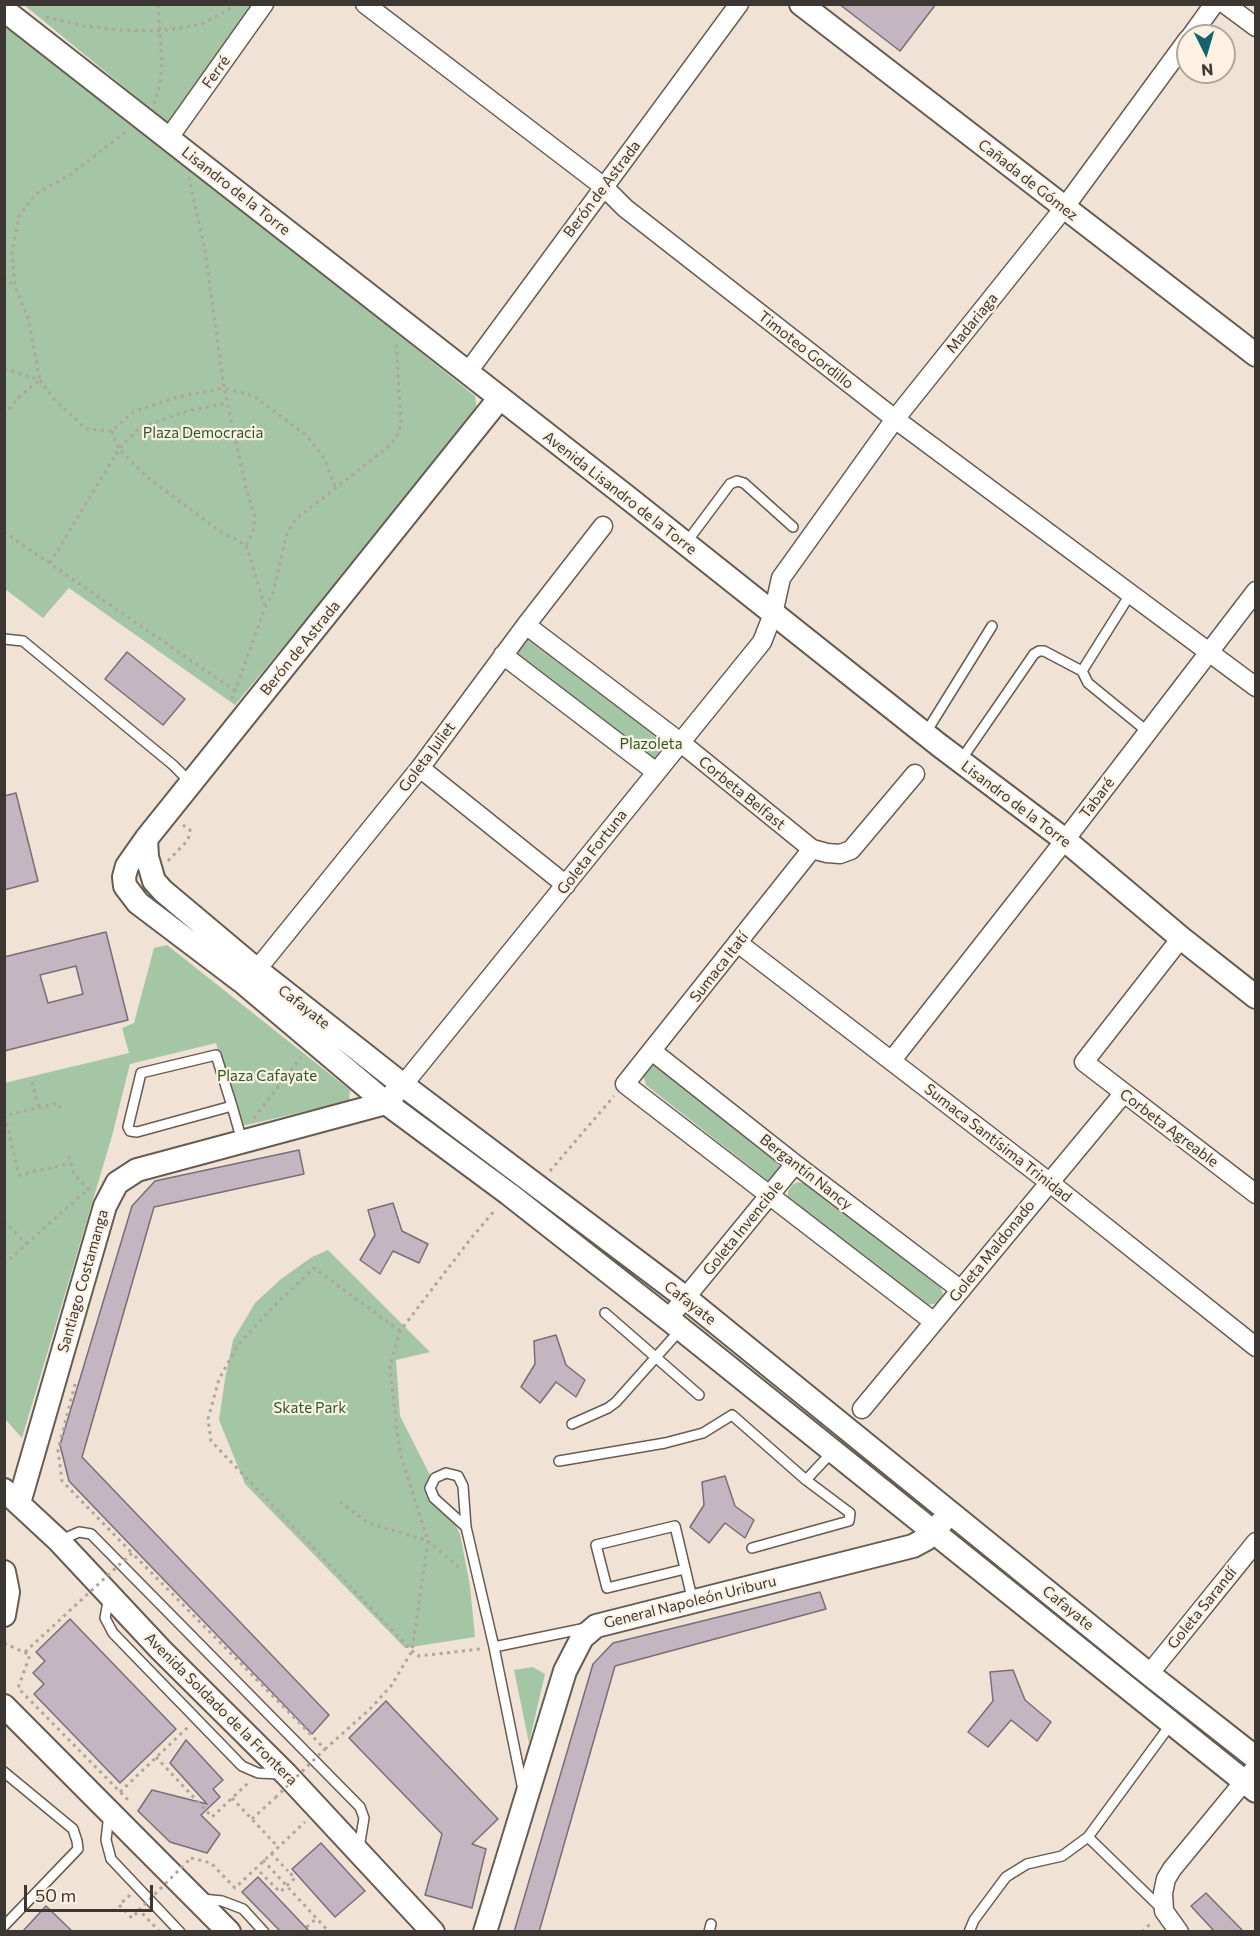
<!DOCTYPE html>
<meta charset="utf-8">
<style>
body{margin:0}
#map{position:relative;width:1260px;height:1936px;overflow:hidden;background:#f0e3d6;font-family:Commissioner,sans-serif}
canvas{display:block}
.frame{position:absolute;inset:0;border:6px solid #3c3732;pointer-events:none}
.north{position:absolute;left:1176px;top:24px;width:60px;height:60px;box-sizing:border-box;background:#fdf1e3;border:2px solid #b0a79c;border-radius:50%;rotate:175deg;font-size:16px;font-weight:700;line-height:24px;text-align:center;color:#3c3732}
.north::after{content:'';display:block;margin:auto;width:21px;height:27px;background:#16616e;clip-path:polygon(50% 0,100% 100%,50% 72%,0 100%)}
.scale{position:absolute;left:24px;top:1885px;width:129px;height:27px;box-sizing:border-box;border:3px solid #3c3732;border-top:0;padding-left:8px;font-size:18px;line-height:21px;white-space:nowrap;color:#3c3732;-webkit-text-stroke:4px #fdf1e3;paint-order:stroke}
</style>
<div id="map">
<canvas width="1260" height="1936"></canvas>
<div class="frame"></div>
<div class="north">N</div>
<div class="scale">50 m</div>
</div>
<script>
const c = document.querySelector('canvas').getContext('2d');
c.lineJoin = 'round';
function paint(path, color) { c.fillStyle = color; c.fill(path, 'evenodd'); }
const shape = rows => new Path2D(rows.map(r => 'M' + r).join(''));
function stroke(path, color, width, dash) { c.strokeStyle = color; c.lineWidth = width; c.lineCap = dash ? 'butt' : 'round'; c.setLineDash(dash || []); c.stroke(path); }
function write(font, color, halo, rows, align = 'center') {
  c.font = font + ' Commissioner,sans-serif'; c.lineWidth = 4.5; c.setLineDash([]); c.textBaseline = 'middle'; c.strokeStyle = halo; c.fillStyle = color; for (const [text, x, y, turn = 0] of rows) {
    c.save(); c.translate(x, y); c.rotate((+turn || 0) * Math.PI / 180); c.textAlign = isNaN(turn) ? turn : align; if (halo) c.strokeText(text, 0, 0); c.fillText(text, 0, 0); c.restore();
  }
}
const green = shape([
 [24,5,252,5,168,123],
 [10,23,475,396,477,410,466,427,235,705,69,588,43,618,5,589,4,24],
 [526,625,680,742,656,772,503,655],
 [167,945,350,1090,349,1101,238,1127,216,1043,130,1064,112,1136,22,1438,4,1418,4,1083,129,1053,122,1028,134,1023,154,948],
 [653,1062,659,1064,778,1164,781,1171,774,1180,768,1181,646,1085,642,1071],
 [798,1182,807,1184,940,1286,943,1294,941,1300,935,1304,926,1305,788,1199,788,1192,792,1185],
 [328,1250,430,1352,396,1360,400,1416,460,1534,470,1586,475,1637,405,1648,245,1484,219,1420,225,1379,233,1340,255,1303,281,1279,312,1257],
 [533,1667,545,1674,529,1743,514,1670]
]);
const building = shape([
 [839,4,936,4,900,51,839,4],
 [127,652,185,699,163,725,105,679,127,652],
 [16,793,38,881,4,890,4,796,16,793],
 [106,932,128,1020,4,1051,4,957,106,932],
 [76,966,83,994,48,1003,40,975,76,966],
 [299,1150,304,1174,154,1207,82,1457,329,1715,312,1734,69,1481,60,1445,132,1206,155,1181,299,1150],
 [393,1203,402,1231,428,1244,419,1263,393,1251,380,1274,360,1260,375,1235,368,1210,393,1203],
 [556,1335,566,1365,585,1380,576,1397,556,1382,540,1403,521,1387,535,1364,534,1341,556,1335],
 [725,1476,735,1506,754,1520,745,1538,725,1523,709,1543,690,1527,704,1505,702,1482,725,1476],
 [820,1592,826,1609,615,1666,539,1932,514,1932,593,1664,613,1643,820,1592],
 [70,1619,176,1729,120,1783,34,1694,44,1684,33,1673,45,1661,36,1652,70,1619],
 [1013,1670,1025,1700,1051,1722,1037,1741,1011,1720,988,1747,968,1732,993,1701,990,1672,1013,1670],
 [386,1701,498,1819,472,1844,486,1849,472,1908,425,1895,442,1834,349,1738,386,1701],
 [186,1740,223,1780,213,1789,220,1797,201,1815,220,1834,207,1853,170,1842,138,1811,152,1790,207,1804,170,1763,186,1740],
 [321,1843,365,1891,335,1917,292,1869,321,1843],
 [258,1877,310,1932,281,1932,242,1892,258,1877],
 [1206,1893,1244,1932,1215,1932,1191,1906,1206,1893],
 [46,1906,73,1932,22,1932,46,1906]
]);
const path = shape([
 [46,17,84,26,123,30,160,31,202,24,238,4],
 [154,104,160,84,162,63,158,4],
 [4,277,14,286],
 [4,369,40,380,54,399,86,429,112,431,133,412,177,397,224,388,205,250,189,178],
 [4,415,20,396,40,380,28,318,15,286,12,253,19,216,36,194,71,174,127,131],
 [112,431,119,449,147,477,221,532,246,545,265,607],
 [4,532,234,690],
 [246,545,253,532,255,517,246,488,224,388,254,396,307,436,324,458,336,489],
 [50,563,119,449,139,428,187,411,228,403],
 [232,699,265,608,273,593,287,533,297,518,388,447,397,437,401,424,396,341],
 [168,861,188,840,190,830,183,825],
 [32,1082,39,1108],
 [60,1108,58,1103,5,1116,19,1175,71,1163],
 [254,1118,301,1057],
 [69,1156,74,1174,88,1189],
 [550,1171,614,1096],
 [4,1221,27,1244],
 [4,1264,88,1189,92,1189],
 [400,1331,314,1268,274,1306,238,1345,219,1379,208,1419,211,1441,412,1651,419,1656,480,1649],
 [75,1384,58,1450,62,1481,132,1553],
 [340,1502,368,1523,428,1541,462,1570],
 [4,1643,30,1655,18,1688,130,1802],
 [325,1749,370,1709,391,1686,412,1651,428,1541,401,1456,397,1432,390,1366,400,1331,472,1237,496,1209],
 [156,1757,212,1817,248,1783],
 [120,1792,188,1727],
 [232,1798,278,1847],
 [252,1819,275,1798],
 [271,1853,288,1871],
 [191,1858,211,1863,235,1888,305,1822],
 [263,1860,329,1932],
 [130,1895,119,1905,132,1918,139,1910],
 [301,1932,317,1918],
 [1142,1932,1151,1923]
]);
const service = shape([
 [686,543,730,484,737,481,744,483,793,527],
 [4,639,23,641,173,765,190,782],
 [1082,671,1131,593],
 [925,734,992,626],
 [961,760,1034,654,1039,651,1044,651,1082,671,1088,683,1148,732],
 [216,1055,232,1106,137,1132,130,1131,128,1127,141,1073,216,1055],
 [232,1106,242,1141],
 [605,1313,699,1395],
 [572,1424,608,1408,616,1402,681,1329],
 [559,1461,665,1443,703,1433,732,1415,806,1480,833,1451],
 [466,1527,434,1498,430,1488,435,1478,446,1473,458,1476,463,1486,466,1527,494,1647,523,1790],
 [61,1540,79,1532,91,1534,360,1807,364,1818,359,1848],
 [752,1548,849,1521,850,1513,806,1480],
 [685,1569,607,1588,596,1545,675,1526,693,1602],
 [109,1596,105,1618,113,1633,242,1766,258,1773,281,1774],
 [494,1647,586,1628],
 [4,1772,73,1829,77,1841,78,1849,4,1926],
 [109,1814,106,1840,111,1859,180,1932],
 [1088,1837,1163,1910],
 [202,1899,222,1901,243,1909,264,1932],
 [709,1932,711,1924],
 [969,1932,974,1920,1006,1877,1027,1864,1062,1856,1088,1837,1171,1724]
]);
const minor = shape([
 [365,4,604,187,625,208,895,419,1256,687],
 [1225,4,1256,27],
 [1191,36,1214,4],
 [168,139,264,4],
 [467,373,739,4],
 [526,625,680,742,812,849,827,853,840,854,851,850,915,774],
 [503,655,656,772],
 [420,768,566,885],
 [812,849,625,1084,934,1322],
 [1181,938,1084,1062,1256,1194],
 [738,943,1049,1182,1256,1347],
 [250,978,420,768,526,625,603,526],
 [652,1051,795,1164,961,1290],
 [892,1060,1065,840,1256,591],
 [403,1085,762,642,773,614,781,578,895,419,1064,208,1188,39],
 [668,1319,795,1164],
 [862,1409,1123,1094],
 [1149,1674,1256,1542],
 [1179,1932,1164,1911,1163,1893,1166,1879,1172,1869,1256,1767]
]);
const tertiary = shape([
 [801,4,1256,355],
 [4,10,627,497,939,745,1065,840,1181,938,1256,997],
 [499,399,146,839,127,866,124,877,125,886,138,903,245,984,386,1103,509,1194,681,1329,1256,1791],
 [146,839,147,857,154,881,163,891,257,970,403,1085,687,1299,1149,1674,1256,1758],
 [4,1490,59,1541,161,1650,286,1774,433,1932],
 [19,1503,105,1206,117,1183,137,1170,386,1103,394,1094],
 [4,1572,8,1592,4,1615],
 [4,1706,229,1932],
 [485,1932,565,1671,582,1638,596,1626,913,1546,926,1539,943,1521]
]);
const pathBridge = shape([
 [25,1652,132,1553,325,1749,275,1798],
 [260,1872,280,1892,295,1878,288,1871],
 [160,1932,139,1910,191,1858]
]);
const streetNames = [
 ["Ferré",216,72,-54],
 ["Cañada de Gómez",1028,180,38],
 ["Berón de Astrada",602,189,-53],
 ["Lisandro de la Torre",236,191,38],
 ["Madariaga",972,323,-51],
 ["Timoteo Gordillo",806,350,38],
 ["Avenida Lisandro de la Torre",620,493,38],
 ["Berón de Astrada",300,648,-51],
 ["Goleta Juliet",427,757,-53],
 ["Corbeta Belfast",742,793,39],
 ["Tabaré",1097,798,-53],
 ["Lisandro de la Torre",1016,804,37],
 ["Goleta Fortuna",592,852,-52],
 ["Sumaca Itatí",719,967,-52],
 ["Cafayate",304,1007,38],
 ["Corbeta Agreable",1169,1128,37],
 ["Sumaca Santísima Trinidad",998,1143,38],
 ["Bergantín Nancy",806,1172,38],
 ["Goleta Invencible",743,1228,-51],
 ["Goleta Maldonado",992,1251,-51],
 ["Santiago Costamanga",83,1281,-74],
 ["Cafayate",690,1303,38],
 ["General Napoleón Uriburu",690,1602,-14],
 ["Cafayate",1068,1608,39],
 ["Goleta Sarandí",1202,1608,-51],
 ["Avenida Soldado de la Frontera",221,1709,45]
];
const parkNames = [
 ["Plaza Democracia",203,433],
 ["Plazoleta",651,744],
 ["Plaza Cafayate",267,1076],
 ["Skate Park",310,1408]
];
paint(green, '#a5c6a4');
paint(building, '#c4b6c1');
stroke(building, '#7a6d77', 1.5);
stroke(service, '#665c50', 12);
stroke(minor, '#665c50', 21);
stroke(tertiary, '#665c50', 26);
stroke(path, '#afa59b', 3, [3, 4.5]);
stroke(service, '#fff', 9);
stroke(minor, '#fff', 18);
stroke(tertiary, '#fff', 22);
stroke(pathBridge, '#afa59b', 3, [3, 4.5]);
write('15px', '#3c3732', '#fdf1e3', streetNames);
write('15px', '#255a28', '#fdf1e3', parkNames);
</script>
